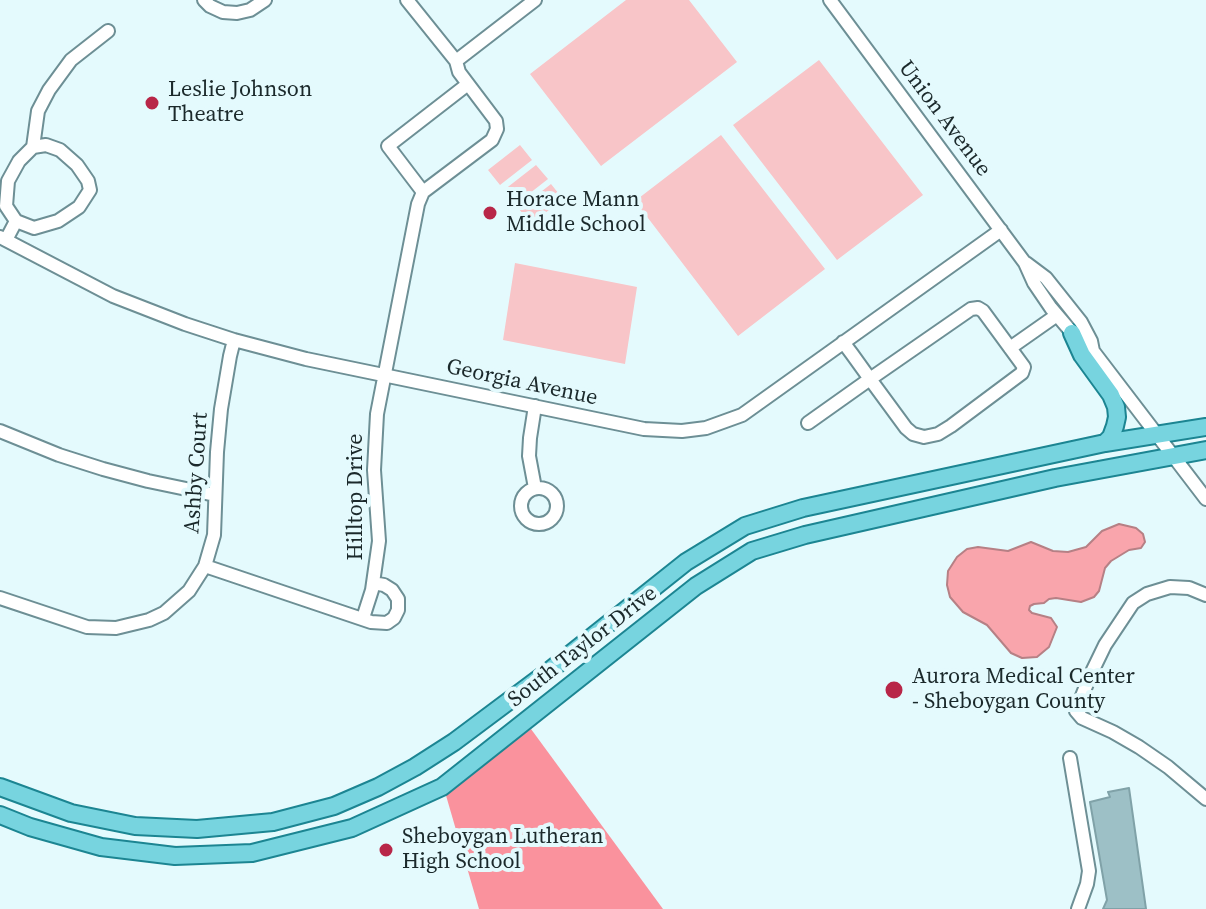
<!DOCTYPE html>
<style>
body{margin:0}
canvas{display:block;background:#e4fafd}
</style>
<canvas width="1206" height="909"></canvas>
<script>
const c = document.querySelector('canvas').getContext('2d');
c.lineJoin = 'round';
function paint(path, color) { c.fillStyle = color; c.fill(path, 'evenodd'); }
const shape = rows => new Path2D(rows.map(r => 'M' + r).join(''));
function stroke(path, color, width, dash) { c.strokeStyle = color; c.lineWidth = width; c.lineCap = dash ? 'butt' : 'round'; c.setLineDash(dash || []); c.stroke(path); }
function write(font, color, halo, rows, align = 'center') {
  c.font = font + ' "Source Serif 4",serif'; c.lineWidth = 8; c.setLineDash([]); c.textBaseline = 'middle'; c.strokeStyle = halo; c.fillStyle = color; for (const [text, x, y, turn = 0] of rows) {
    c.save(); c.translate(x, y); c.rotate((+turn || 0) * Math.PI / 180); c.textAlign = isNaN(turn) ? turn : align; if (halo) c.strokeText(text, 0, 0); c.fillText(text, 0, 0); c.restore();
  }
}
const green = shape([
 [626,0,689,0,737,62,601,166,530,74],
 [819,60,923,195,837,260,733,125],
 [721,135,825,269,738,336,635,201],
 [520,145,532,160,500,185,488,170],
 [536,165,548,179,516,204,504,190],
 [551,184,563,199,531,224,519,209],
 [515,263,637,287,625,364,503,340]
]);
const forest = shape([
 [531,729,663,909,479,909,445,792]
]);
const water = shape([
 [1119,524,1136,528,1143,534,1145,542,1141,548,1129,550,1111,561,1105,568,1099,591,1094,597,1081,602,1056,598,1049,599,1044,603,1034,604,1030,606,1029,610,1032,613,1051,618,1057,627,1049,647,1037,657,1022,658,1011,653,987,625,963,612,950,597,947,585,948,571,957,557,967,549,978,547,1008,551,1031,542,1053,551,1068,552,1086,547,1102,531,1119,524]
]);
const building = shape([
 [1129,788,1146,909,1103,909,1107,900,1090,802,1110,797,1108,792,1129,788]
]);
const minor = shape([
 [204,0,210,6,223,12,237,13,250,10,265,0],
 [830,0,1025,263,1034,283,1051,308,1080,342,1093,351,1206,499],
 [456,61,535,0],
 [33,147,38,111,49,90,71,60,108,31],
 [423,192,388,146,468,84],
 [0,237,113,296,185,324,234,340,306,359,644,429,682,431,706,428,742,415,1001,230],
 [6,240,16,221,6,206,8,181,19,161,33,147,46,145,60,150,77,165,88,181,90,190,79,207,58,221,34,228,16,221],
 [1026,263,1046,278,1081,322,1091,341,1093,351],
 [1010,348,1057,315],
 [808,423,870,379,971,309,978,308,983,311,1024,367,1022,373,951,426,938,434,924,437,913,434,906,428,870,379,852,354,843,342],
 [0,431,59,455,103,469,148,481,215,495],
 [535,488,529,456,530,438,535,406],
 '521 506a18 18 0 1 1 36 0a18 18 0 1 1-36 0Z',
 [205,566,371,622,387,623,394,618,398,610,398,599,392,590,384,585,373,583],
 [1206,595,1189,588,1170,587,1147,594,1133,603,1105,645,1090,676,1076,711,1082,718,1113,732,1139,747,1168,767,1206,799],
 [0,598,87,627,116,628,149,620,164,613,189,591,205,566,214,535,217,452,221,409,230,356,234,340],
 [363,618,372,590,379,541,374,470,377,414,418,204,423,192,492,140,497,129,496,121,459,72,456,61,407,0],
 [1070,758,1089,871,1087,884,1078,909]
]);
const major = shape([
 [1072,333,1082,355,1111,395,1116,407,1117,417,1115,426,1111,437,1105,443],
 [0,787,71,813,135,826,197,829,273,822,334,806,378,787,415,767,454,742,549,671,686,562,745,526,803,508,1105,443,1206,427],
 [0,815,30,827,101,847,175,856,252,853,352,828,442,787,696,586,752,551,805,535,1055,478,1206,450]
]);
const markers = [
 [152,103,8,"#b82648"],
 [490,213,8,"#b82648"],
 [894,690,10,"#b82648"],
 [386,850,8,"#b82648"]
];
const poiNames = [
 ["Leslie Johnson",168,90],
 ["Theatre",168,115],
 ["Horace Mann",506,200],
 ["Middle School",506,225],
 ["Aurora Medical Center",912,677],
 ["- Sheboygan County",912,702],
 ["Sheboygan Lutheran",402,837],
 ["High School",402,862]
];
const streetNames = [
 ["Union Avenue",944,119,53],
 ["Georgia Avenue",522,383,12],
 ["Ashby Court",197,473,-86],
 ["Hilltop Drive",356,497,-90],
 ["South Taylor Drive",583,647,-38]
];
paint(green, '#f8c5c8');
paint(forest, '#fa929d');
paint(water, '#f9a5ac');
stroke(water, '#b68085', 2);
paint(building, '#9dc0c6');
stroke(building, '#80a2a8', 2);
stroke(minor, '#6d8f95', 16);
stroke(major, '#1c8592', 20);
stroke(minor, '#fff', 12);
stroke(major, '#77d4df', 16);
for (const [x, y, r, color] of markers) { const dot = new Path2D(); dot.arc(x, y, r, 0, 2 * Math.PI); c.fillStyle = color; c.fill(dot); stroke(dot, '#e4fafd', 3); }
write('22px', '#1b292b', '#e4fafd', poiNames, 'left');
write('22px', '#1b292b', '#e4fafd', streetNames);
</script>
